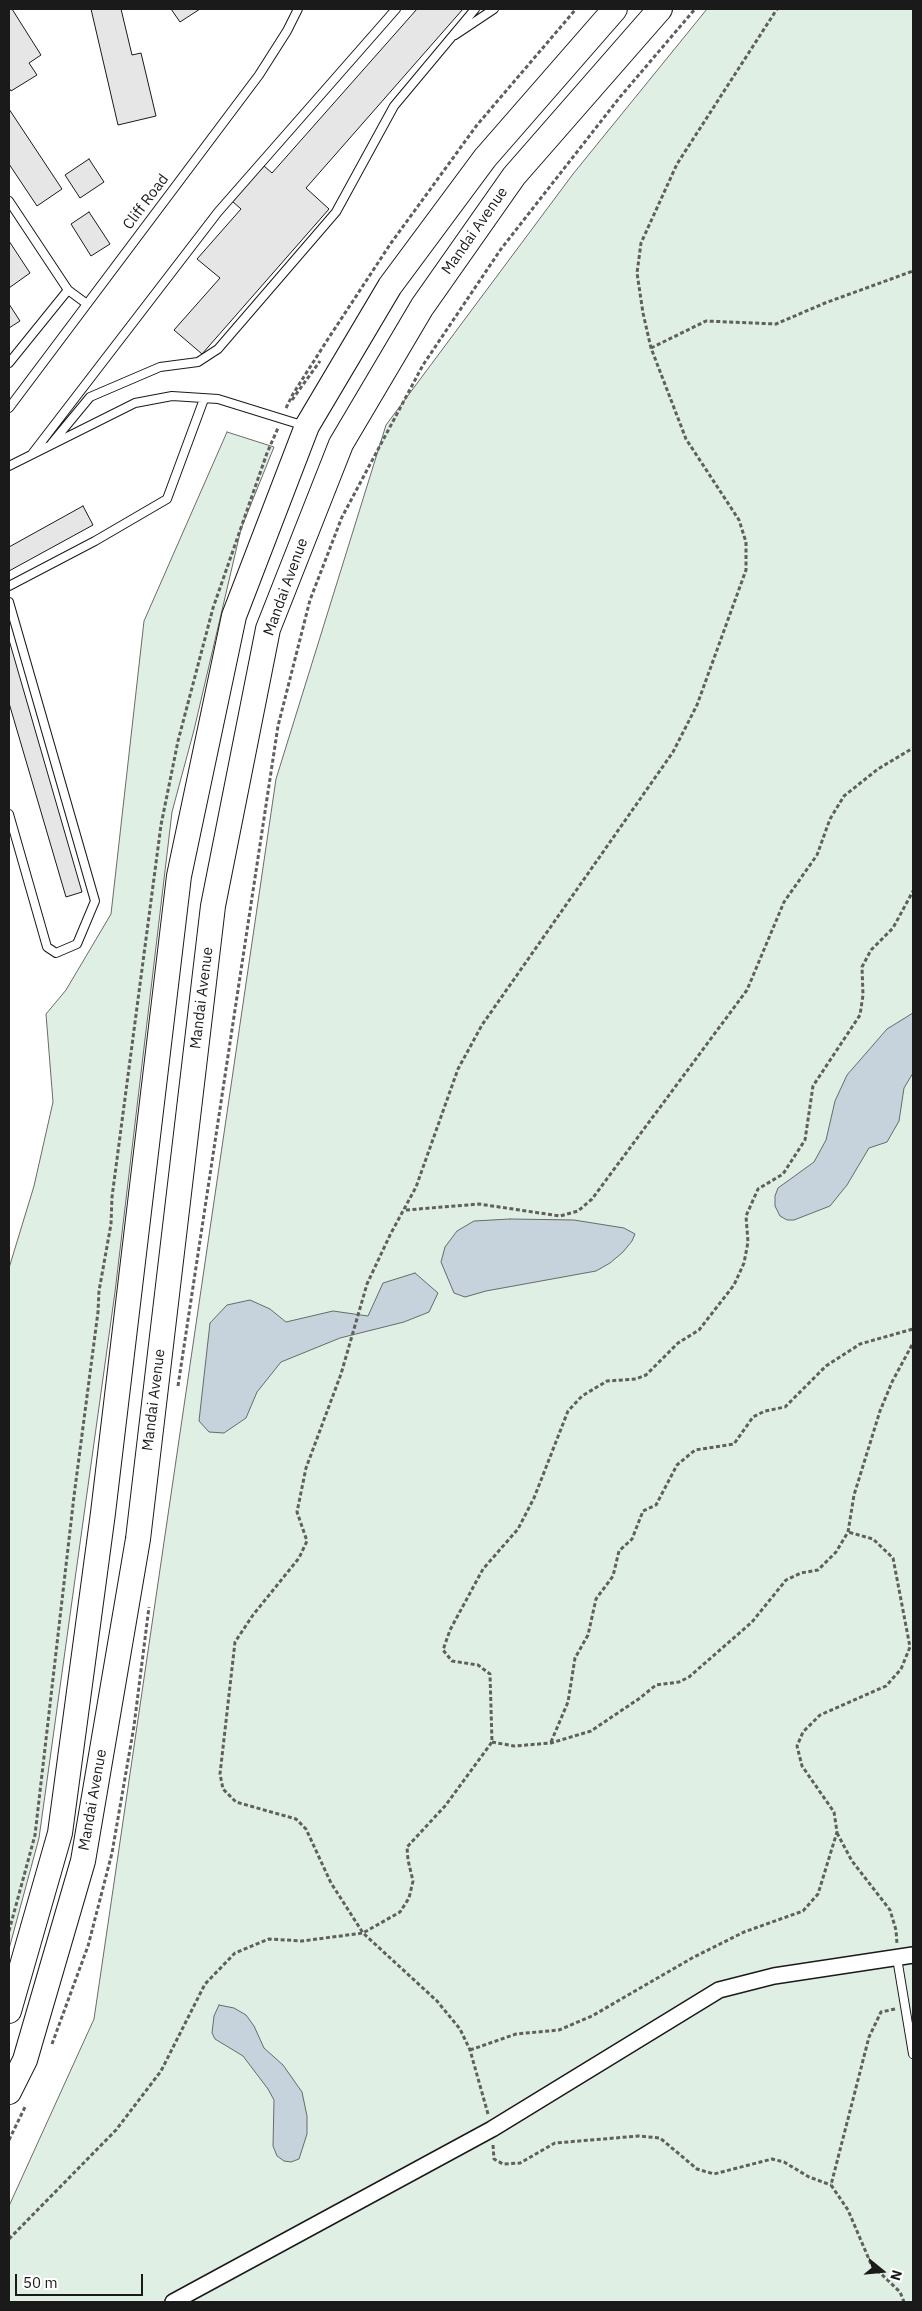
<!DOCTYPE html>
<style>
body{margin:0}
#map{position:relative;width:922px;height:2311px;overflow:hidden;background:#fff;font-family:"IBM Plex Sans",sans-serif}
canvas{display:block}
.frame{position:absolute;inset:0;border:10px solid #1a1a1a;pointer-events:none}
.north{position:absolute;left:857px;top:2246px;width:50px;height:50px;-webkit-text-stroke:4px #fff;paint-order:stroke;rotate:107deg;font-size:14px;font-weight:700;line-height:20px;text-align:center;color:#1a1a1a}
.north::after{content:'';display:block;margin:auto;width:18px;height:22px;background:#1a1a1a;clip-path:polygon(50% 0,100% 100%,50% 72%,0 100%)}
.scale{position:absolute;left:15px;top:2274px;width:128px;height:22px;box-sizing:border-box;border:2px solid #1a1a1a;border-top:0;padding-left:6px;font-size:15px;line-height:18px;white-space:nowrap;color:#1a1a1a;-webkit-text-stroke:4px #fff;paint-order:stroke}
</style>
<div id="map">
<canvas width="922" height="2311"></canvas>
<div class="frame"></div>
<div class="north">N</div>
<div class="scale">50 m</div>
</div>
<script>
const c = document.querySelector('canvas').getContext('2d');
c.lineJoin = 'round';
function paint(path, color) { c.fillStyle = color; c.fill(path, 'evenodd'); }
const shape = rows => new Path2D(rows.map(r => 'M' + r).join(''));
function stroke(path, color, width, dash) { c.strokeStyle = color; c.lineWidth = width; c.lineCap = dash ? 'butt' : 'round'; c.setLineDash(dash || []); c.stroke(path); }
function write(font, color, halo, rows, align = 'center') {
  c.font = font + ' "IBM Plex Sans",sans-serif'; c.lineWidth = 4; c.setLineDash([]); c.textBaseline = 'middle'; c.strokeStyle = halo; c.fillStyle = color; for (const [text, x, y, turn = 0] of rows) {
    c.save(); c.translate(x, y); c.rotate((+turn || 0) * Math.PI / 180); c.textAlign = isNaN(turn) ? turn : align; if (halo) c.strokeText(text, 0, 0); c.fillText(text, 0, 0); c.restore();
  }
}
const green = shape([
 [707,9,913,9,913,2302,9,2302,9,2206,94,2019,276,779,386,425,573,174,707,9],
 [227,432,274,447,241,529,194,730,172,812,115,1292,39,1838,9,1949,9,1268,34,1186,53,1102,46,1014,66,990,111,914,144,621,227,432]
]);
const water = shape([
 [913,1013,913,1073,904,1088,899,1121,887,1142,869,1148,847,1185,830,1206,794,1220,787,1220,780,1216,775,1206,775,1196,778,1188,814,1162,826,1140,835,1101,847,1075,887,1029,913,1013],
 [510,1219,574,1220,624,1228,635,1234,632,1241,623,1252,610,1263,596,1271,486,1291,465,1297,454,1293,441,1262,445,1247,457,1231,474,1221,510,1219],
 [415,1273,438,1293,429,1312,404,1322,340,1338,281,1362,257,1392,246,1418,224,1433,209,1432,199,1421,210,1323,227,1305,250,1300,270,1309,286,1322,333,1311,368,1316,383,1283,415,1273],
 [219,2005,234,2008,246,2015,254,2026,264,2048,283,2065,302,2092,307,2116,307,2134,299,2159,291,2162,284,2161,277,2156,273,2146,274,2100,268,2089,243,2056,215,2039,212,2033,214,2016,219,2005]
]);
const building = shape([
 [9,9,12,9,41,55,29,63,37,75,11,91,9,88,9,9],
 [91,9,121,9,132,55,141,53,156,116,118,125,91,9],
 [171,9,200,9,180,22,171,9],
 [417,9,463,9,306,188,329,209,202,354,174,330,220,278,197,259,241,209,232,201,264,166,272,173,417,9],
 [9,109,62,189,37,206,9,164,9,109],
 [89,159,104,182,80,198,65,175,89,159],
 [89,212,110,244,91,256,71,224,89,212],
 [9,241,30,273,9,288,9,241],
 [9,304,20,321,9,328,9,304],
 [83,506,93,525,9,571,9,547,83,506],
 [9,640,82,892,66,897,9,703,9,640]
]);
const path = shape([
 [651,348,706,321,776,324,825,303,913,271],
 [292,400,320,361],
 [286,408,293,394,326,342,391,243,477,125,576,9],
 [406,1210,479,1204,560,1216,578,1211,592,1199,747,990,784,902,817,855,830,819,844,796,878,769,913,748],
 [178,1386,278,726,310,600,342,517,423,365,501,249,620,97,695,9],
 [492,1742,514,1746,551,1743,591,1731,640,1698,656,1685,679,1682,689,1677,752,1622,786,1580,801,1573,818,1570,836,1552,848,1532,854,1495,880,1411,892,1382,913,1343],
 [551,1742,568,1702,575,1658,588,1635,596,1599,613,1576,619,1551,632,1539,643,1511,656,1505,677,1465,695,1450,734,1444,753,1417,765,1411,785,1407,826,1366,860,1344,913,1329],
 [837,1833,852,1861,890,1910,896,1930,897,1944],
 [9,1931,35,1835,74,1496,98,1312,99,1291,111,1224,112,1197,161,825,178,741,213,608,267,453,278,428],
 [895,2009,881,2012,869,2037,831,2185,848,2210,871,2264,900,2292,904,2302],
 [52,2044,88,1946,112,1853,134,1726,149,1607],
 [470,2050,516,2034,559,2030,592,2016,692,1958,744,1932,803,1911,818,1894,837,1832,834,1812,802,1766,797,1746,803,1732,820,1715,886,1686,901,1669,910,1647,893,1558,873,1539,848,1532],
 [488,2114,470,2050,460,2029,437,2001,363,1933,331,1883,306,1829,296,1819,236,1802,223,1789,220,1774,235,1642,253,1615,299,1558,307,1541,297,1512,306,1468,341,1374,367,1284,390,1235,416,1187,458,1069,482,1025,673,752,697,705,746,570,746,542,739,520,686,439,651,348,643,313,637,273,641,243,677,164,777,9],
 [9,2140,26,2105],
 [493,2145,494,2159,503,2164,520,2163,555,2143,639,2136,660,2138,697,2169,714,2174,772,2159,784,2162,809,2177,831,2185],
 [9,2239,116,2130,161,2071,205,1984,235,1953,269,1939,302,1941,363,1933,400,1912,409,1898,413,1881,408,1860,407,1847,445,1806,492,1742,490,1674,478,1665,452,1661,443,1650,450,1630,483,1569,518,1529,534,1498,568,1411,582,1396,607,1381,636,1379,646,1375,678,1343,699,1330,734,1285,744,1263,748,1242,746,1216,758,1189,783,1174,805,1140,813,1086,860,1015,863,995,862,967,871,950,893,928,913,891]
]);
const service = shape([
 [455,35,494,9],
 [9,201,68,290],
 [9,363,68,290,87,304],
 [9,408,259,75,287,31,298,9],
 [52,443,90,397,160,367,198,362,218,349,336,212,394,106,475,9],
 [32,454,218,212,396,9],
 [9,466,135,403,172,396,218,399,305,426],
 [9,586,95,541,167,499,204,399],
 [9,602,95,901,77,944,56,953,47,947,9,814],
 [897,1958,913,2054]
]);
const minor = shape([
 [173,2302,492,2129,719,1990,774,1976,913,1955]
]);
const primary = shape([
 [9,2011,60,1833,103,1513,179,876,234,616,307,426,390,286,485,158,615,9],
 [9,2092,25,2060,83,1861,138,1539,213,906,268,629,341,444,422,307,514,176,660,9]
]);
const streetNames = [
 ["Cliff Road",146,202,-53],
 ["Mandai Avenue",475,231,-55],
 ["Mandai Avenue",286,587,-70],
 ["Mandai Avenue",202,998,-83],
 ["Mandai Avenue",154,1400,-83],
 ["Mandai Avenue",93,1800,-80]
];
paint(green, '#e0efe3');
stroke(green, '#6a6a6a', 1);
paint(water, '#c6d2dc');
stroke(water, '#6a6a6a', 1);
paint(building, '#e6e6e6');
stroke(building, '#1a1a1a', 1);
stroke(service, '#1a1a1a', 10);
stroke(minor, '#1a1a1a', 18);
stroke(primary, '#1a1a1a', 26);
stroke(path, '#5f5f5f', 3, [4, 2.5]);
stroke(service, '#fff', 8);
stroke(minor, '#fff', 15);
stroke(primary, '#fff', 24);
write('15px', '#1a1a1a', '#fff', streetNames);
</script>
